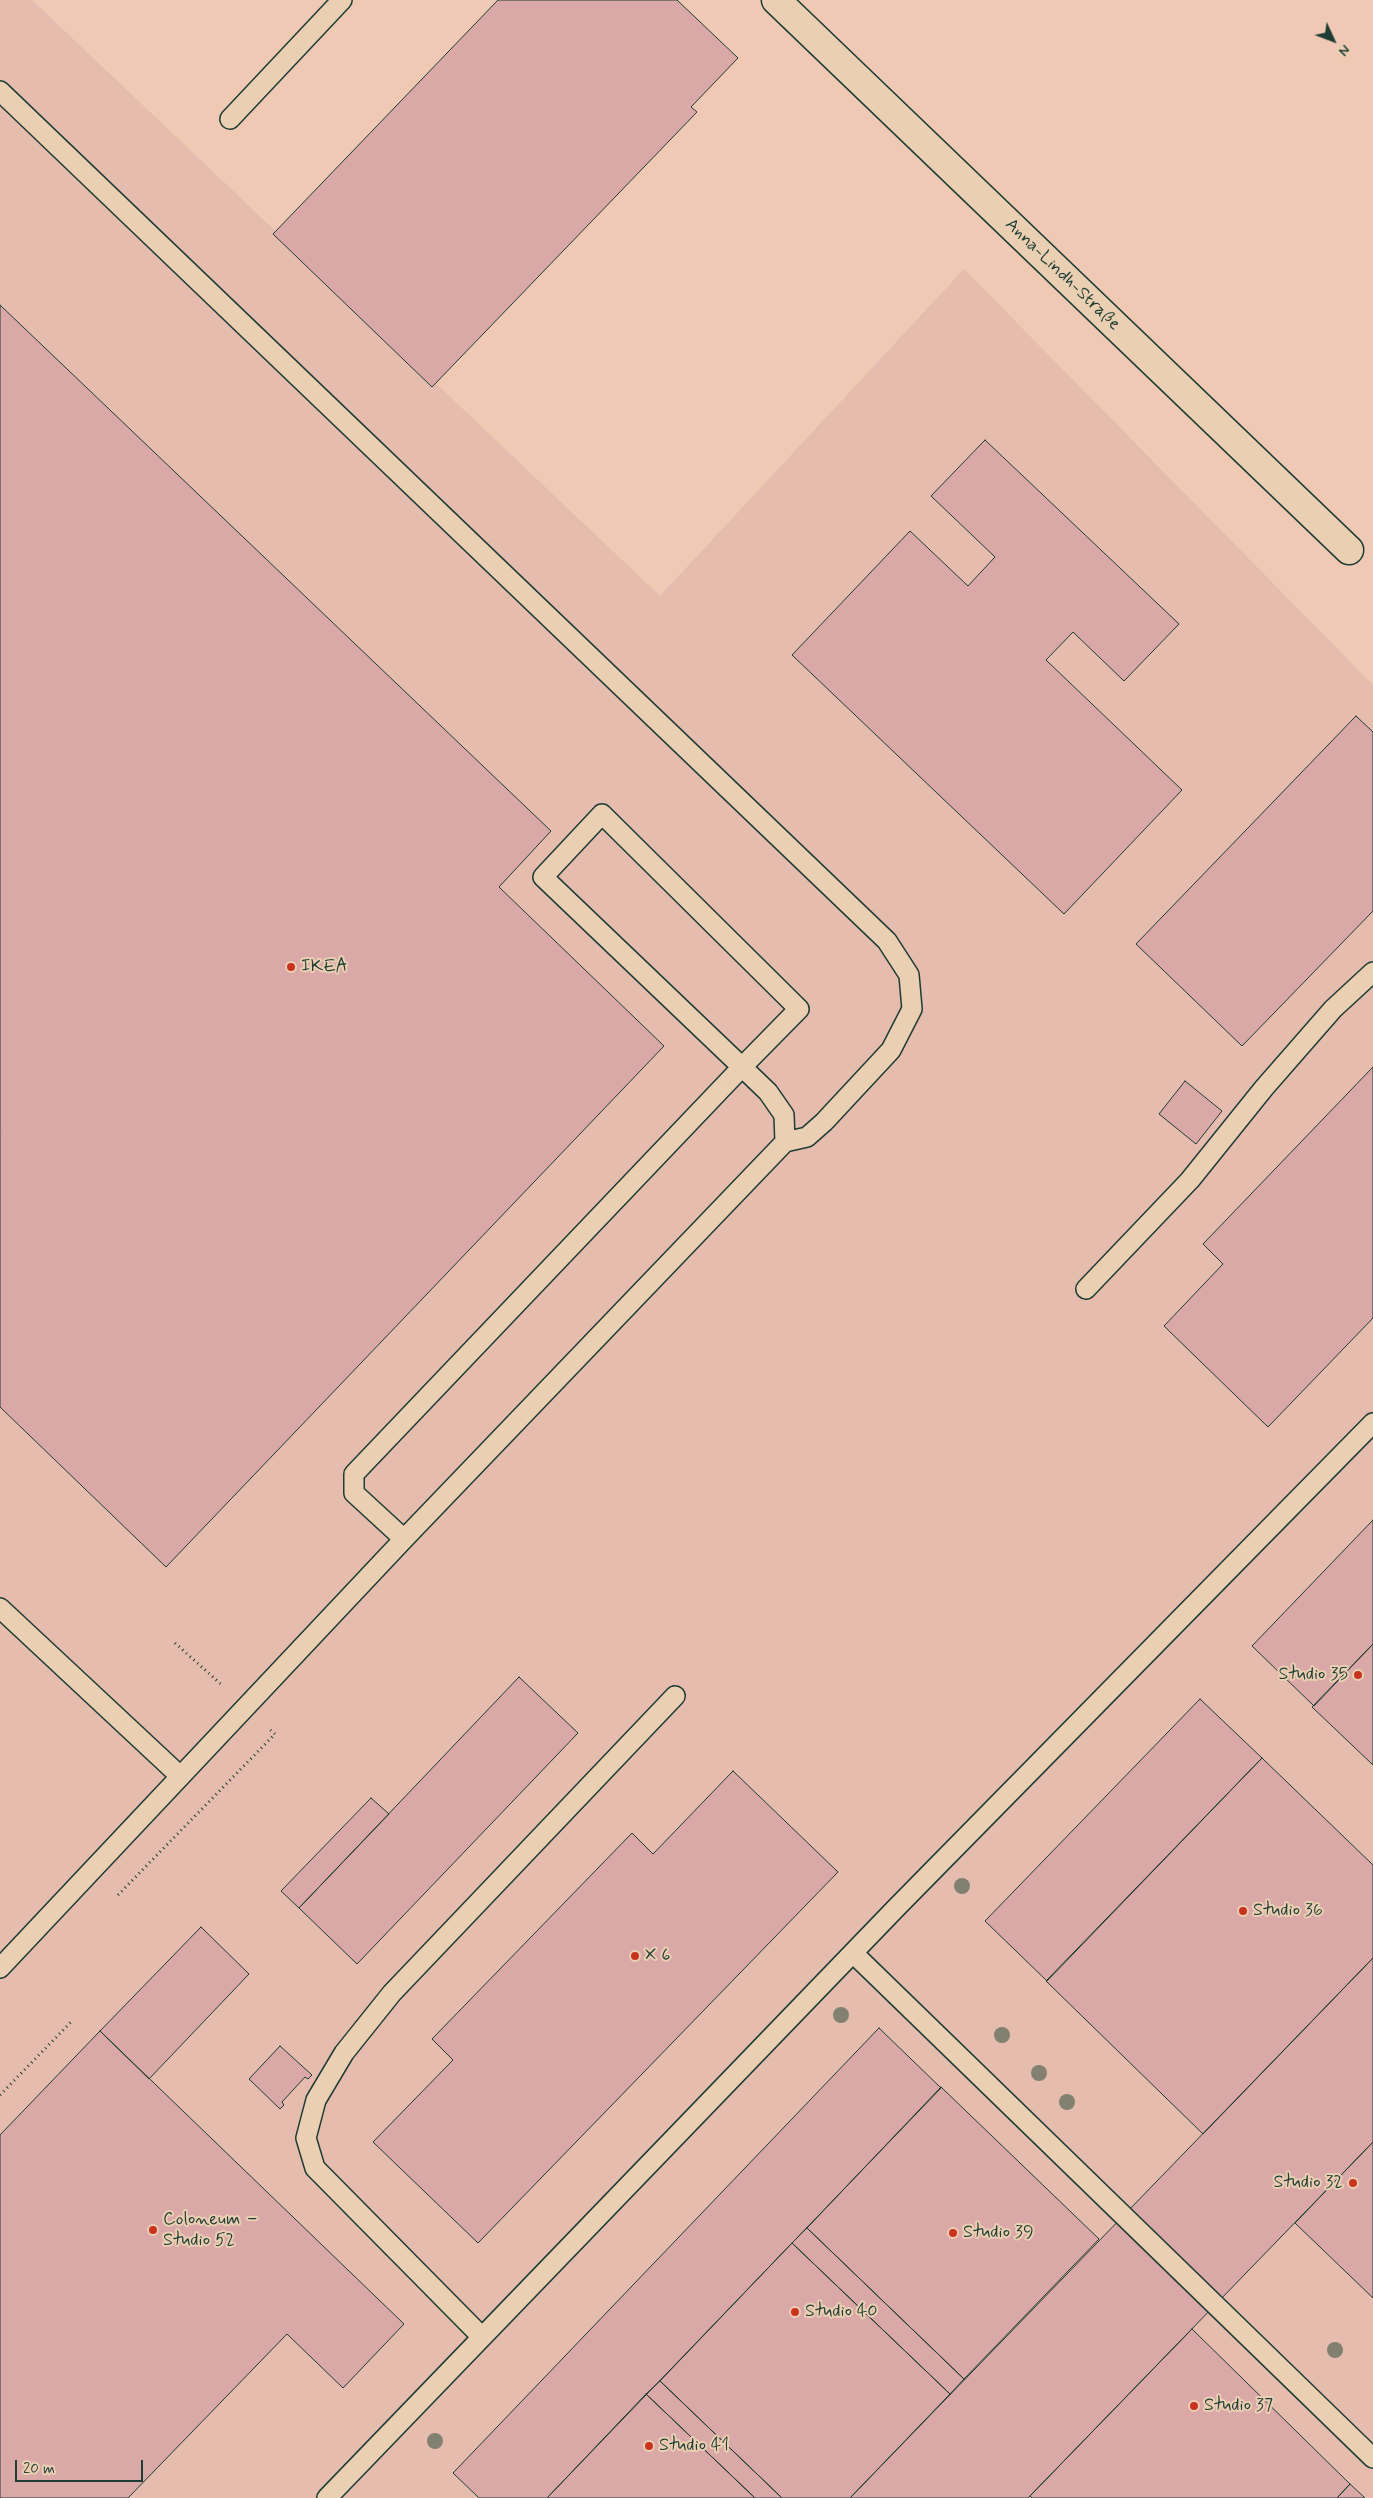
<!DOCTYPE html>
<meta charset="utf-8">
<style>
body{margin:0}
#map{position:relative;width:1373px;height:2498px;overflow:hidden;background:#efc9b4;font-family:Mynerve,sans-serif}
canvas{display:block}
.north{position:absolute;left:1308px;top:15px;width:50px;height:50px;-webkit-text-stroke:4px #ebcfb2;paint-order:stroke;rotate:133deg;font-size:14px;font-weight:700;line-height:20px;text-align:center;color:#1f3d34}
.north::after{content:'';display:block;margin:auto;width:18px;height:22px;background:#1f3d34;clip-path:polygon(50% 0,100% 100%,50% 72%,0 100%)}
.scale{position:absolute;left:15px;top:2460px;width:128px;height:22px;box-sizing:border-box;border:2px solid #1f3d34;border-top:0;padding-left:6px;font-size:15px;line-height:18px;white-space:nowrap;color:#1f3d34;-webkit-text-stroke:4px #ebcfb2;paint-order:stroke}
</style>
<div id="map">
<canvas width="1373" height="2498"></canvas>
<div class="north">N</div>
<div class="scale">20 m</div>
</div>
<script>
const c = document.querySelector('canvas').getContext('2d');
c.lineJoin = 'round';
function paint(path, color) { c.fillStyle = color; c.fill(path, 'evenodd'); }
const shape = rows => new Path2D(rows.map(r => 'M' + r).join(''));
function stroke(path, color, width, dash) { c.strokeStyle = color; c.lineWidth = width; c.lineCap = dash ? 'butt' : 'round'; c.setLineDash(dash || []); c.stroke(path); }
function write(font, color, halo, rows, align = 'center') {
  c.font = font + ' Mynerve,sans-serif'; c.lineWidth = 4; c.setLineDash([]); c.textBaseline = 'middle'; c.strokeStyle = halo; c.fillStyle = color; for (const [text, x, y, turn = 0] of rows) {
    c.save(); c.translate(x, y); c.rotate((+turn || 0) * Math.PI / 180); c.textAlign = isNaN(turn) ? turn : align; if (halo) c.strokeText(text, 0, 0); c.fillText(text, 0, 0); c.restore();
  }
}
const built = shape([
 [0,0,32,0,660,596,964,269,1373,685,1373,2498,0,2498]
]);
const building = shape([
 [498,0,677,0,738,58,691,107,697,112,432,387,273,234,498,0],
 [0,305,551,831,499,887,664,1046,166,1567,0,1407,0,305],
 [985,440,1179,624,1124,681,1073,632,1046,660,1182,790,1064,914,792,655,910,531,968,586,995,557,931,496,985,440],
 [1356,716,1373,732,1373,911,1242,1046,1136,944,1356,716],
 [1373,1067,1373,1318,1268,1427,1164,1326,1223,1264,1203,1244,1373,1067],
 [1185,1081,1222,1111,1196,1144,1159,1114,1185,1081],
 [1373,1520,1373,1644,1314,1706,1252,1646,1373,1520],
 [1373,1644,1373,1765,1312,1707,1373,1644],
 [519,1677,578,1733,357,1964,299,1908,519,1677],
 [1200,1699,1262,1758,1047,1981,985,1921,1200,1699],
 [1262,1758,1373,1865,1373,1958,1203,2134,1046,1981,1262,1758],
 [733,1771,838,1872,478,2243,373,2142,453,2060,432,2039,632,1833,653,1854,733,1771],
 [371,1798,389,1814,299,1908,281,1891,371,1798],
 [201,1927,249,1974,149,2079,100,2031,201,1927],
 [1373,1958,1373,2142,1028,2498,850,2498,1373,1958],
 [879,2028,941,2088,547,2498,479,2498,453,2473,879,2028],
 [100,2031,404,2324,343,2388,287,2334,128,2498,0,2498,0,2135,100,2031],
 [280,2046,312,2075,308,2079,305,2077,282,2102,284,2105,280,2109,249,2079,280,2046],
 [941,2087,1099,2239,964,2379,807,2228,941,2087],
 [1373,2142,1373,2298,1295,2223,1373,2142],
 [807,2228,964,2379,950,2394,792,2243,807,2228],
 [792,2243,950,2394,850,2498,782,2498,660,2381,792,2243],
 [1192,2329,1350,2484,1337,2498,1032,2498,1030,2496,1192,2329],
 [660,2381,782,2498,755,2498,646,2394,660,2381],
 [646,2394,755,2498,547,2498,646,2394],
 [1350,2484,1365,2498,1337,2498,1350,2484]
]);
const path = shape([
 [175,1643,223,1686],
 [118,1895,275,1734,269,1729],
 [0,2095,71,2022]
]);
const service = shape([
 [0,91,887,941,909,975,912,1009,891,1050,824,1122,807,1137,785,1142,404,1539,0,1968],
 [230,119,342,0],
 [1086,1289,1190,1180,1264,1088,1333,1009,1373,972],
 [404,1539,354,1493,354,1474,742,1067,799,1009,602,814,543,877,742,1067,768,1092,784,1115,785,1142],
 [0,1608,180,1776],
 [853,1953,1373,2458],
 [482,2337,315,2168,306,2138,316,2100,344,2053,392,1993,675,1696],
 [327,2498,897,1907,1373,1423]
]);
const minor = shape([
 [776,0,1349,550]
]);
const trees = [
 [962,1886],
 [841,2015],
 [1002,2035],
 [1039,2073],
 [1067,2102],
 [1335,2350],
 [435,2441]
];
const markers = [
 [291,967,5,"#c8321e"],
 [1358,1675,5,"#c8321e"],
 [1243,1911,5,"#c8321e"],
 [635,1956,5,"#c8321e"],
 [1353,2183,5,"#c8321e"],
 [153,2230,5,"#c8321e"],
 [953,2233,5,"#c8321e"],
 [795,2312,5,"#c8321e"],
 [1194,2406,5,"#c8321e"],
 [649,2446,5,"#c8321e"]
];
const streetNames = [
 ["Anna-Lindh-Straße",1062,275,44]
];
const poiNames = [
 ["IKEA",301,967],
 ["Studio 35",1348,1675,"right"],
 ["Studio 36",1253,1911],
 ["X 6",645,1956],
 ["Studio 32",1343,2183,"right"],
 ["Coloneum –",163,2220],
 ["Studio 52",163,2241],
 ["Studio 39",963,2233],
 ["Studio 40",805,2312],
 ["Studio 37",1204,2406],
 ["Studio 41",659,2446]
];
paint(built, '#e5bcae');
paint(building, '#daa9a7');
stroke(building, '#1f3d34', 1);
stroke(service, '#1f3d34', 22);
stroke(minor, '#1f3d34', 31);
stroke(path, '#1f3d34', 3, [1, 4]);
stroke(service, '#ebcfb2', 19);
stroke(minor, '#ebcfb2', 28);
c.fillStyle = '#828070';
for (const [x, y] of trees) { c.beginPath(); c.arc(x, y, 8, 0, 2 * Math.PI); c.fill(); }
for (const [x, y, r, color] of markers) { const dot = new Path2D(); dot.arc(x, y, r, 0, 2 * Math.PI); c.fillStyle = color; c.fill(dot); stroke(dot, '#ebcfb2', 2); }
write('18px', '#1f3d34', '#ebcfb2', streetNames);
write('18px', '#1f3d34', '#ebcfb2', poiNames, 'left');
</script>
